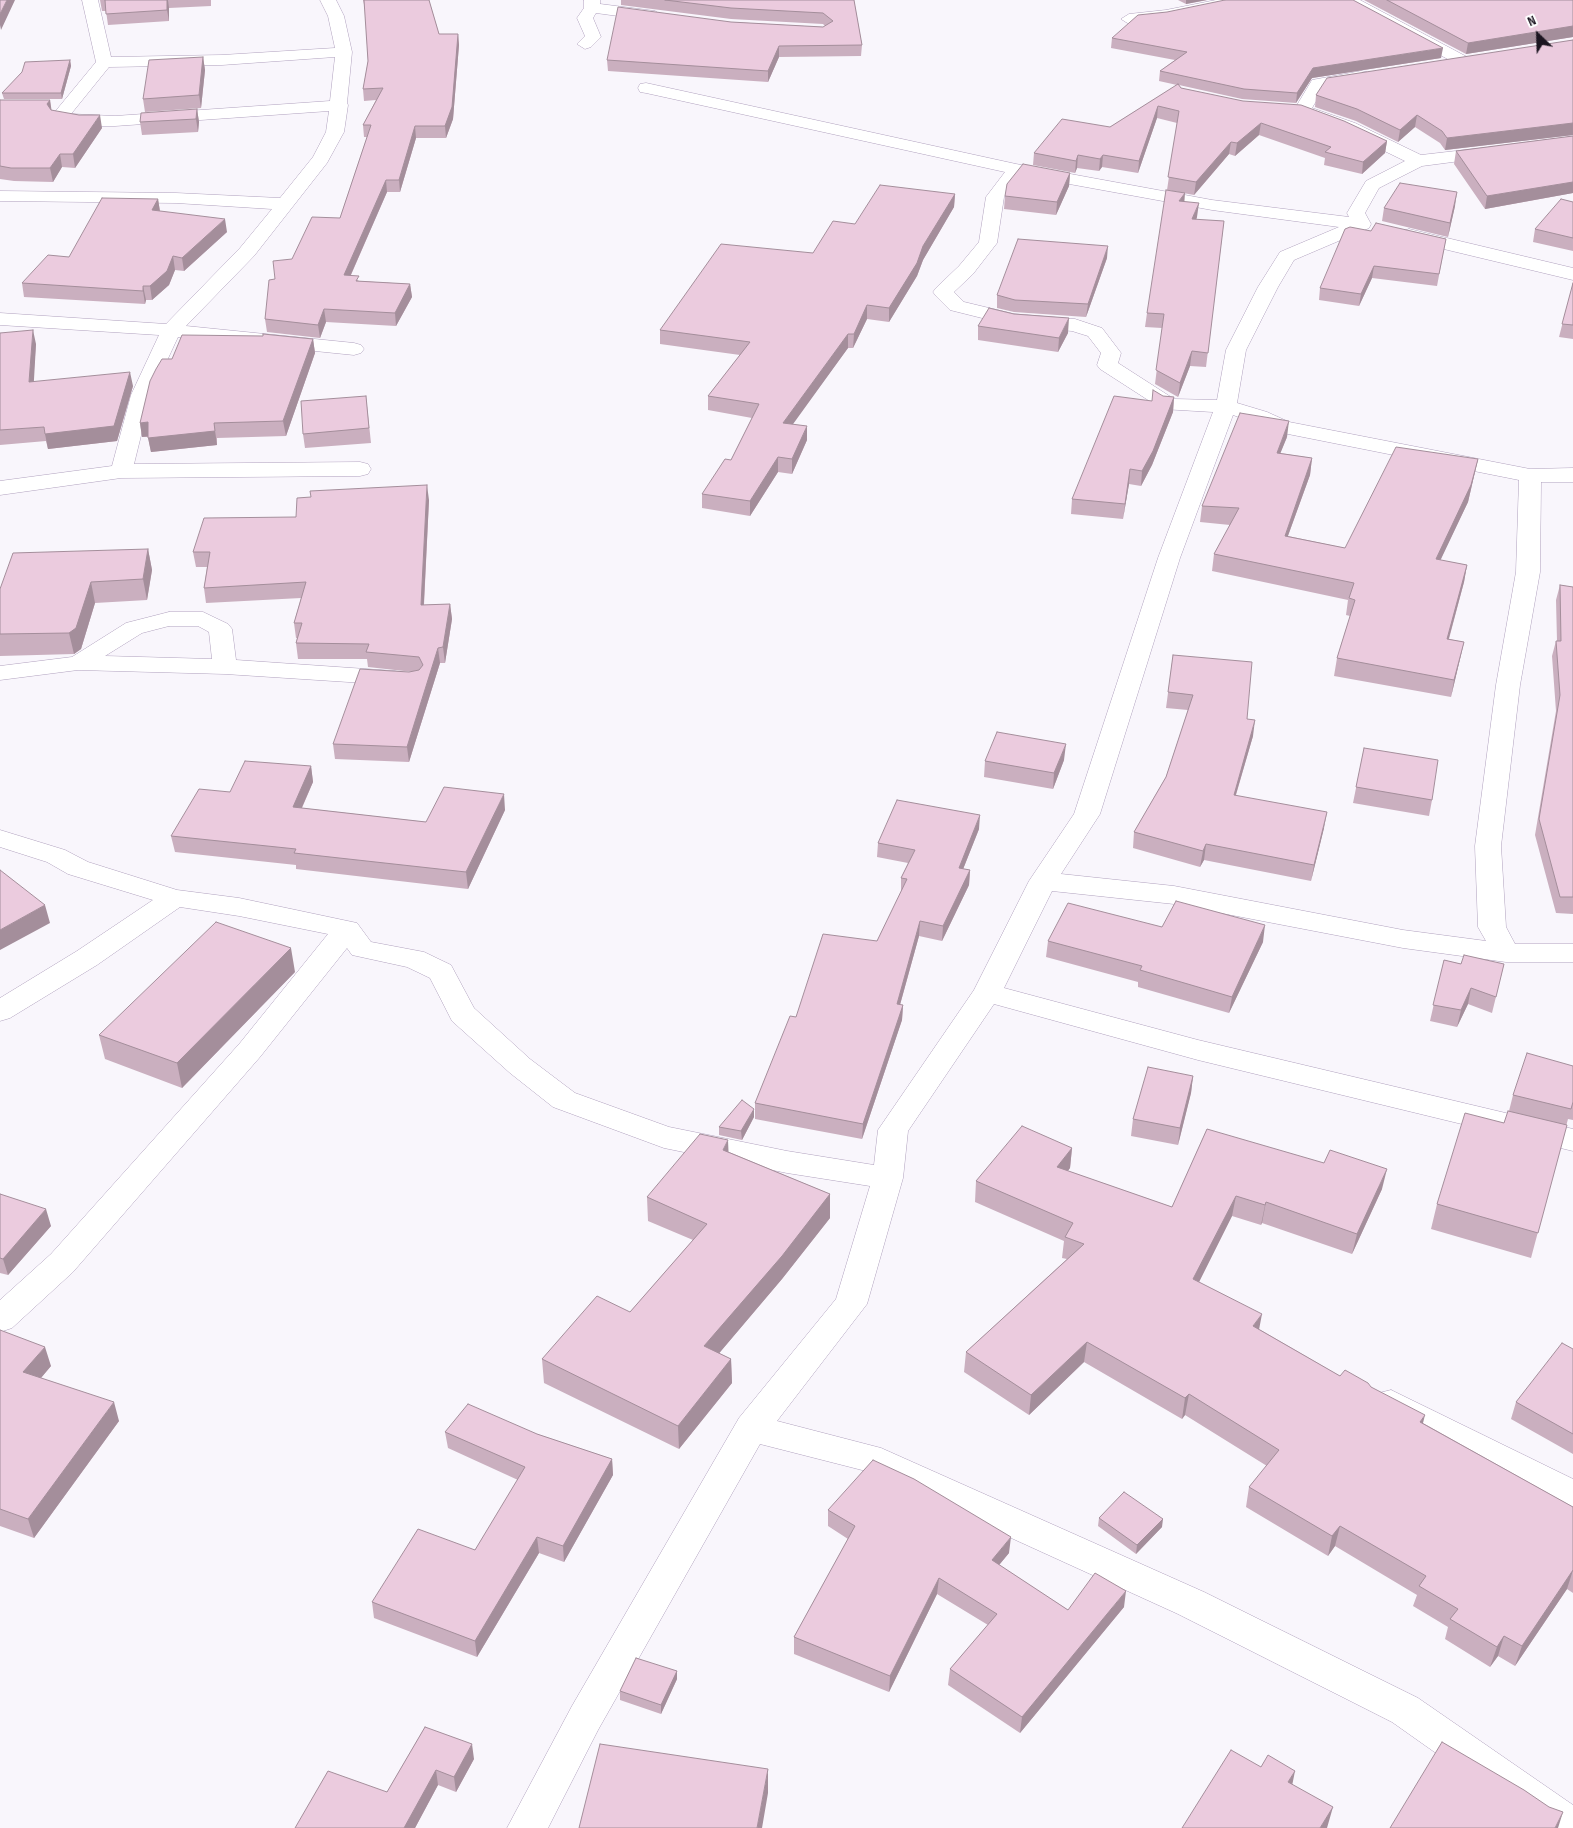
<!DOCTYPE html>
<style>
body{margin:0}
#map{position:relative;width:1573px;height:1828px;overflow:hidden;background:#f9f6fc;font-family:"Sofia Sans Condensed",sans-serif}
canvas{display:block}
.north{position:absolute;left:1513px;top:10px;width:50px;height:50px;-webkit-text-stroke:4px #fff;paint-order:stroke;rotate:336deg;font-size:14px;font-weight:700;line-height:20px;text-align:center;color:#1b1520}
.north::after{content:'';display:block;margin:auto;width:18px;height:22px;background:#1b1520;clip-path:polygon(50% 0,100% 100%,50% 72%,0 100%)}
</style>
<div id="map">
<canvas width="1573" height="1828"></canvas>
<div class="north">N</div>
</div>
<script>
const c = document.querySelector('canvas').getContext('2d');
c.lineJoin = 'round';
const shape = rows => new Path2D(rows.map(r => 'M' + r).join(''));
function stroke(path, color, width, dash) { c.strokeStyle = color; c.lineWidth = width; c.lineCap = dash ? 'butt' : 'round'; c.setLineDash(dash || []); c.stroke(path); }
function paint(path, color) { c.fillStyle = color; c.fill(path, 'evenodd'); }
const street = shape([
 [82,0,98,0,111,57,222,55,335,48,328,16,320,0,336,0,344,16,352,52,347,103,348,105,344,132,327,163,254,256,186,326,354,343,361,345,364,349,361,353,354,355,178,337,151,395,134,464,360,462,368,464,371,469,368,474,360,476,121,478,0,495,0,481,112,466,131,395,159,335,0,325,0,313,166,324,240,248,272,209,176,203,0,201,0,191,176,193,280,198,313,157,326,132,329,111,115,126,81,126,54,121,51,117,54,113,96,62,82,0],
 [335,57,330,101,115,116,71,114,109,67,222,65,335,57],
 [584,0,600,0,600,4,655,11,663,16,655,21,596,13,593,18,601,37,591,47,585,49,577,44,585,36,577,18,584,8,584,0],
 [1216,0,1246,0,1238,5,1166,20,1129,24,1121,19,1129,14,1166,10,1216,0],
 [1340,0,1360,0,1469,58,1471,61,1469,64,1457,64,1343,3,1340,0],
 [1361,71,1367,72,1369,76,1367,80,1324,88,1312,108,1355,123,1421,155,1491,147,1497,148,1500,152,1497,156,1491,157,1422,166,1379,188,1365,213,1371,224,1369,228,1294,260,1278,287,1246,350,1237,403,1267,412,1289,422,1530,469,1573,468,1573,482,1541,482,1540,572,1520,685,1501,846,1506,927,1515,944,1573,944,1573,962,1506,962,1403,948,1174,904,1052,891,1004,988,1198,1040,1573,1129,1573,1151,1198,1060,994,1004,908,1131,903,1178,867,1304,777,1421,881,1448,1204,1592,1418,1698,1573,1805,1573,1828,1542,1828,1392,1722,1178,1614,862,1470,760,1444,598,1730,548,1828,507,1828,572,1706,739,1418,836,1299,870,1186,787,1173,664,1148,553,1107,510,1073,452,1021,430,978,407,967,352,955,347,948,260,1057,73,1272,12,1328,0,1332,0,1300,51,1254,240,1043,328,934,239,916,180,907,97,965,10,1018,0,1021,0,998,77,951,153,900,68,874,47,862,0,847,0,830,65,850,88,862,177,890,239,898,357,923,371,942,424,952,451,965,474,1008,530,1059,575,1093,669,1127,787,1151,874,1165,878,1130,974,990,1029,881,1074,814,1158,558,1213,412,1162,409,1100,369,1097,365,1101,353,1088,336,1072,331,1014,326,950,310,936,296,933,292,936,288,959,266,979,242,986,197,1005,172,646,93,640,92,638,88,640,84,646,83,1016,164,1212,200,1349,217,1347,213,1366,181,1405,161,1343,131,1296,114,1294,110,1312,80,1361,71],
 [1020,175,1212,210,1339,227,1280,252,1258,287,1226,350,1217,400,1174,399,1118,363,1121,353,1102,328,1075,319,1014,314,964,302,954,292,973,274,997,243,1004,197,1020,175],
 [1233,415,1283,433,1519,480,1516,572,1496,685,1475,846,1478,927,1486,941,1403,930,1174,886,1061,874,1100,814,1180,558,1233,415],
 [1409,229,1573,268,1573,280,1402,239,1400,235,1402,231,1409,229],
 [169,612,203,612,228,624,232,629,236,660,395,671,404,673,407,678,404,683,395,685,225,674,78,670,0,680,0,666,72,657,126,623,169,612],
 [169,626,198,626,209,632,212,659,105,656,142,633,169,626],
 [1391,1390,1573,1479,1573,1509,1561,1505,1379,1413,1374,1403,1379,1393,1391,1390]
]);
const wall = shape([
 [100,0,211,0,211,6,169,8,169,21,108,25,106,11,102,11],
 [363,0,429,0,439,34,458,34,459,45,453,119,446,138,416,138,400,192,387,192,351,275,359,281,410,284,412,297,396,326,326,322,320,338,267,332,265,319,275,279,292,259,340,218,367,137,364,137,363,125,376,100,364,101,363,89,368,61,365,9],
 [621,0,854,0,862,45,861,56,779,57,768,82,608,71,607,60,731,22,823,27,825,26,823,24,731,19,621,5],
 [1178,0,1207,0,1186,4],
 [1364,0,1573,0,1573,37,1466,54],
 [1112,38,1441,58,1312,78,1296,103,1242,99,1179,85,1181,88,1387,141,1385,153,1362,174,1324,165,1325,158,1259,135,1235,156,1229,154,1194,195,1167,190,1177,123,1157,118,1138,173,1102,167,1099,171,1077,168,1075,173,1033,165,1034,153,1110,127,1177,85,1159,81,1160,71,1175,60,1111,48],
 [1573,40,1573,135,1445,150,1440,143,1415,127,1398,142,1356,121,1315,107,1316,95],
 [203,57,205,70,201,108,145,112,143,99],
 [70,60,71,66,62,99,4,99,2,93],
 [0,100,50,100,51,110,102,128,75,168,62,167,53,182,14,181,0,179],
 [197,109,199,122,198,132,142,135,140,122],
 [1573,136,1573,193,1485,209,1454,164,1456,151],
 [1070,173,1069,186,1056,215,1004,209,1005,196],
 [955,194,954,207,923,260,917,276,889,322,867,319,853,348,848,348,792,424,807,440,792,474,778,472,750,516,702,508,702,494,731,460,752,418,708,410,708,396,740,355,660,344,660,330,813,253,855,224],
 [158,199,160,211,227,232,184,271,175,270,169,285,152,300,146,300,145,304,24,297,22,283,69,257],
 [1184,202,1197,217,1196,220,1224,221,1206,367,1190,366,1178,397,1155,384,1162,328,1145,327,1147,313],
 [1573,202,1573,251,1533,242,1535,229],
 [1455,206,1448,237,1382,221,1384,208],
 [1371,231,1446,239,1437,286,1372,278,1359,306,1319,300,1320,288],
 [1107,258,1086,317,1014,312,997,308,997,295],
 [1573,283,1573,339,1559,337],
 [978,326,1068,333,1058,352,978,340],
 [0,333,36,344,33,382,133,386,117,441,48,449,46,441,0,445],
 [313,339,315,353,286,436,217,438,217,445,151,452,148,437,142,437,140,423,172,359],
 [366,396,371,443,305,448,303,434],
 [1163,396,1174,397,1173,412,1152,465,1141,486,1129,484,1123,519,1071,514,1072,499,1152,401],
 [1287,437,1280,453,1312,458,1310,475,1288,536,1345,548,1478,459,1468,502,1440,560,1467,565,1464,582,1449,639,1464,642,1451,697,1334,676,1337,658,1350,616,1346,615,1348,600,1212,571,1214,554,1230,525,1200,522,1202,506],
 [429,500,424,605,450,604,452,619,445,663,440,663,409,762,335,759,333,744,409,672,413,672,368,667,367,659,298,659,296,643,297,638,296,638,294,623,301,598,206,603,204,588,207,567,196,567,193,552,296,517],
 [148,549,152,570,147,600,95,603,81,649,74,654,0,656,0,589],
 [1560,585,1573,587,1573,914,1556,913,1535,835,1556,711,1552,656,1556,641,1557,641,1556,600],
 [1173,655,1247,719,1253,736,1236,795,1324,828,1311,881,1204,860,1200,867,1133,848,1134,832,1166,777,1188,710,1166,708],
 [1364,748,1432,800,1429,816,1353,803],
 [1064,760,1053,789,984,777,985,761],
 [311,766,313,782,302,808,426,822,505,810,468,889,296,869,296,865,175,852,171,836],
 [979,829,963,869,970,870,969,885,942,941,919,936,900,1005,903,1005,902,1020,862,1139,755,1119,755,1103,796,1017,877,941,901,893,901,878,908,863,877,857,878,843],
 [1162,927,1263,942,1229,1013,1138,987,1138,982,1046,957,1048,941],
 [1444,960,1461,964,1504,964,1492,1013,1468,1004,1457,1027,1430,1021],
 [295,972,182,1088,105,1059,99,1035],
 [1573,1066,1573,1120,1568,1119,1531,1258,1431,1229,1437,1204,1504,1123,1509,1111,1513,1095],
 [1193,1076,1191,1093,1178,1145,1131,1136,1133,1119],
 [754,1117,742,1140,719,1135,719,1127],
 [1207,1129,1382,1189,1352,1254,1262,1223,1261,1225,1232,1216,1199,1282,1259,1329,1340,1376,1371,1387,1423,1423,1573,1507,1573,1593,1567,1589,1515,1666,1498,1656,1490,1667,1445,1639,1448,1627,1413,1606,1417,1595,1335,1546,1328,1556,1246,1507,1249,1487,1267,1466,1185,1415,1182,1419,1084,1362,1029,1415,964,1372,966,1352,1067,1259,1062,1258,1064,1241,975,1202,976,1181,1072,1148,1070,1168,1068,1171,1172,1207],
 [729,1152,830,1194,830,1218,782,1279,719,1353,731,1359,732,1383,679,1449,544,1383,542,1359,630,1312,693,1240,648,1221,647,1197],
 [0,1194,51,1226,8,1275,0,1273],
 [0,1330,51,1366,41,1378,119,1421,34,1538,0,1526],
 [1573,1349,1573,1454,1511,1419,1516,1402],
 [445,1432,537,1434,612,1459,613,1475,564,1562,539,1553,477,1657,374,1618,372,1602,475,1550,518,1480,448,1448],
 [828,1510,1009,1553,999,1565,1068,1610,1124,1607,1020,1733,948,1685,950,1669,988,1625,937,1594,889,1692,794,1654,794,1637,848,1539,828,1526],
 [1099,1518,1162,1527,1136,1554,1098,1526],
 [677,1671,677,1679,661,1714,620,1700,620,1691],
 [425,1727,474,1759,456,1792,438,1785,415,1828,295,1828,387,1792]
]);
const shadedWall = shape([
 [7,0,15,0,1,30,0,25,0,14],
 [167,0,168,0,169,8,169,21,167,10],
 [1186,0,1207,0,1186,4],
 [1573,26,1573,37,1466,54,1468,43],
 [458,34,459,45,453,119,446,138,445,126],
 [779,46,779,57,768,82,768,71],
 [1443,48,1441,58,1312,78,1296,103,1297,93,1313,68],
 [203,57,205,70,201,108,199,95],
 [70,60,71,66,62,99,61,93],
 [50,100,52,113,47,104],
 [1158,106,1157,118,1138,173,1139,161],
 [197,109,199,122,198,132,196,119],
 [100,115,102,128,75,168,73,154],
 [1417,115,1415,127,1398,142,1400,130],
 [1261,123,1259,135,1235,156,1237,143],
 [1573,123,1573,135,1445,150,1447,138],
 [415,126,416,138,400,192,399,180],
 [1387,141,1385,153,1362,174,1363,162],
 [1231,142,1229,154,1194,195,1196,182],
 [60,154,62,167,53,182,50,168],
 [1078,155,1077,168,1075,173,1076,161],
 [1103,155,1102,167,1099,171,1100,159],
 [1070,173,1069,186,1056,215,1057,202],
 [386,180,387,192,345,288,344,275],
 [1573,182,1573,193,1485,209,1487,196],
 [1457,192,1455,206,1448,237,1450,223],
 [1185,193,1184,207,1179,201],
 [955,194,954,207,923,260,917,276,889,322,889,308,923,246],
 [158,199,160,212,152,210],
 [1199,203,1197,217,1191,233,1192,219],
 [225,219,227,232,184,271,182,258],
 [1108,246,1107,258,1086,317,1088,304],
 [173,256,175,270,169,285,152,300,150,286],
 [1374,266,1372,278,1359,306,1361,294],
 [410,284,412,297,396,326,395,313],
 [143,286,146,300,145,304,143,291],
 [867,305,867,319,853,348,854,334],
 [324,309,326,322,320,338,318,325],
 [1069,318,1068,333,1058,352,1059,338],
 [33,330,36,344,33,397,29,382],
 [848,334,848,348,783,438,783,423],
 [313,339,315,353,286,436,283,421],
 [1192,351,1190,366,1178,397,1180,383],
 [130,372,133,386,117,441,48,449,45,434],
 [1174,397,1173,412,1152,465,1141,486,1142,471],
 [1289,421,1287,437,1274,469,1277,453],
 [148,422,151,436,142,437,140,423],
 [214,423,217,445,151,452,148,438],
 [807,426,807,440,792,474,792,459],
 [778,457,778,472,750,516,750,501],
 [1312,458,1310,475,1282,552,1285,536],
 [1478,459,1468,502,1433,576,1436,559],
 [1130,469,1129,484,1123,519,1125,504],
 [427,485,429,500,423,620,421,605],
 [148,549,152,570,147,600,143,579],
 [1467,565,1464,582,1444,656,1447,639],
 [91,582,95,603,81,649,74,654,69,633],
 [450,604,452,619,445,663,443,647],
 [1464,642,1460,659,1451,697,1454,680],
 [438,648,440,663,409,762,407,747],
 [1255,720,1253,736,1231,811,1234,795],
 [1066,744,1064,760,1053,789,1054,773],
 [311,766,313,782,295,823,293,807],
 [504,794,505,810,468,889,466,872],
 [1327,812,1324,828,1311,881,1314,865],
 [980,815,979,829,958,882,959,868],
 [1206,844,1204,860,1200,867,1203,851],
 [970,870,969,885,942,941,943,926],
 [45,905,50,923,0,950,0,930],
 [920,921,919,936,896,1019,897,1004],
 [1265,925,1263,942,1229,1013,1232,997],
 [291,948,295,972,182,1088,177,1063],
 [1471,988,1468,1004,1457,1027,1461,1010],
 [903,1005,902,1020,862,1139,863,1124],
 [1193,1076,1191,1093,1178,1145,1180,1128],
 [754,1109,754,1117,742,1140,741,1131],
 [728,1140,729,1163,723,1150],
 [1072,1148,1070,1168,1055,1187,1057,1167],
 [1387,1169,1382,1189,1352,1254,1357,1234],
 [830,1194,830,1218,782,1279,705,1370,704,1346],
 [1236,1196,1232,1216,1190,1300,1193,1279],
 [1266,1202,1262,1223,1261,1225,1265,1205],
 [46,1209,51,1226,8,1275,3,1259],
 [1262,1314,1258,1335,1253,1326],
 [1087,1342,1084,1362,1029,1415,1031,1395],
 [45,1347,51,1366,29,1392,23,1372],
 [731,1359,732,1383,679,1449,678,1426],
 [1189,1394,1185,1415,1182,1419,1185,1398],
 [114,1402,119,1421,34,1538,28,1519],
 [1425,1415,1420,1435,1420,1422],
 [612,1459,613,1475,564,1562,563,1546],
 [1163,1519,1162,1527,1136,1554,1137,1545],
 [1340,1526,1335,1546,1328,1556,1332,1536],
 [537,1537,539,1553,477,1657,475,1641],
 [1011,1537,1009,1553,990,1576,992,1560],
 [1573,1570,1567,1589,1515,1666,1522,1646],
 [939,1578,937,1594,889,1692,890,1676],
 [1126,1591,1124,1607,1020,1733,1022,1717],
 [1504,1636,1498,1656,1490,1667,1497,1647],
 [677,1671,677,1679,661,1714,661,1705],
 [472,1744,474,1759,456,1792,454,1777],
 [768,1769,768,1793,762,1828,757,1828],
 [436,1770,438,1785,415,1828,404,1828],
 [1295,1771,1291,1791,1288,1782],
 [1333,1807,1327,1828,1320,1828],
 [1563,1812,1558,1828,1555,1828]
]);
const building = shape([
 [0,0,7,0,0,14,0,0],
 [105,0,167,0,167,10,106,14,105,0],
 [364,0,429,0,439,34,458,34,452,107,445,126,415,126,399,180,386,180,344,275,359,276,356,281,410,284,395,313,324,309,318,325,265,319,269,280,275,279,273,261,292,259,312,217,340,218,371,125,363,125,383,88,363,89,368,61,364,0],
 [665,0,854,0,862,45,779,46,768,71,607,60,618,7,731,22,823,27,833,21,823,13,731,8,665,0],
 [1225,0,1353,0,1443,48,1313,68,1297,93,1244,89,1160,71,1187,52,1112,38,1138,15,1167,12,1225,0],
 [1387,0,1573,0,1573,26,1468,43,1387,0],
 [1573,40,1573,123,1447,138,1442,131,1417,115,1400,130,1357,109,1316,95,1327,78,1573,40],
 [203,57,199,95,143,99,149,60,203,57],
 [70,60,61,93,2,93,22,72,25,62,70,60],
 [1178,84,1181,88,1243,101,1301,105,1344,121,1387,141,1363,162,1325,152,1331,147,1261,123,1237,143,1231,142,1196,182,1168,177,1179,111,1158,106,1139,161,1103,155,1100,159,1078,155,1076,161,1034,153,1062,119,1110,127,1178,84],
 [0,100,50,100,47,104,51,110,79,115,100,115,73,154,60,154,50,168,11,168,0,166,0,100],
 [197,109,196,119,140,122,141,113,197,109],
 [1573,136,1573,182,1487,196,1456,151,1573,136],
 [1023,164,1070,173,1057,202,1005,196,1007,184,1023,164],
 [1400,183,1457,192,1450,223,1384,208,1400,183],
 [880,185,955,194,923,246,917,263,889,308,867,305,854,334,848,334,783,423,807,426,792,459,778,457,750,501,702,494,725,459,731,460,759,404,708,396,750,342,660,330,721,244,813,253,833,221,855,224,880,185],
 [1166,190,1185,193,1179,201,1199,203,1192,219,1224,221,1208,353,1192,351,1180,383,1156,370,1164,314,1147,313,1166,190],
 [102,198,158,199,152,210,225,219,182,258,173,256,167,271,150,286,143,286,143,291,22,283,48,255,69,257,102,198],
 [1561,199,1573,202,1573,238,1535,229,1561,199],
 [1376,223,1446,239,1439,274,1374,266,1361,294,1320,288,1345,229,1350,227,1371,231,1376,223],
 [1018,239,1108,246,1088,304,1015,300,997,295,1018,239],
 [1573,283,1573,325,1562,324,1573,283],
 [989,308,1014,314,1069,318,1059,338,978,326,989,308],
 [33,330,29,382,130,372,114,426,45,434,44,427,0,430,0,333,33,330],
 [263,334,313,339,283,421,214,423,215,431,148,438,148,422,140,423,150,381,156,369,162,359,172,359,182,335,263,336,263,334],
 [1153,390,1163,396,1174,397,1153,451,1142,471,1130,469,1125,504,1072,499,1114,396,1152,401,1153,390],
 [366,396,369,428,303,434,301,401,366,396],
 [1240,413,1289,421,1277,453,1312,458,1285,536,1345,548,1396,447,1478,459,1471,485,1436,559,1467,565,1447,639,1464,642,1454,680,1337,658,1355,600,1349,598,1354,583,1214,554,1239,508,1202,506,1240,413],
 [427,485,421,605,450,604,443,647,438,648,407,747,333,744,360,669,409,672,419,670,423,665,419,657,366,652,369,644,296,643,302,623,294,623,306,582,204,588,210,552,193,552,204,518,296,517,297,498,311,497,310,491,427,485],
 [148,549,143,579,91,582,76,628,69,633,0,634,0,589,13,553,148,549],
 [1560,585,1573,587,1573,897,1560,897,1539,819,1560,695,1556,641,1561,641,1560,585],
 [1173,655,1252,662,1247,719,1255,720,1234,795,1327,812,1314,865,1206,844,1203,851,1134,832,1166,777,1193,695,1168,692,1173,655],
 [997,732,1066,744,1054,773,985,761,997,732],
 [1364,748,1438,760,1432,800,1356,787,1364,748],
 [245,761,311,766,293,807,426,822,444,787,504,794,466,872,294,853,296,849,171,836,199,789,230,792,245,761],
 [897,800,980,815,959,868,970,870,943,926,920,921,897,1004,903,1005,863,1124,755,1103,790,1016,796,1017,823,934,877,941,907,879,901,878,915,850,878,843,897,800],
 [0,870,45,905,0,930,0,870],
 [1176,901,1265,925,1232,997,1140,970,1142,966,1048,941,1068,903,1162,927,1176,901],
 [216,922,291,948,177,1063,99,1035,216,922],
 [1464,955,1504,964,1496,997,1471,988,1461,1010,1433,1005,1444,960,1461,964,1464,955],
 [1527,1053,1573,1066,1573,1102,1571,1109,1513,1095,1527,1053],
 [1148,1067,1193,1076,1180,1128,1133,1119,1148,1067],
 [742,1100,754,1109,741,1131,719,1127,742,1100],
 [1508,1111,1567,1125,1538,1233,1437,1204,1465,1113,1504,1123,1508,1111],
 [1022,1126,1072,1148,1057,1167,1172,1207,1207,1129,1324,1163,1330,1150,1387,1169,1357,1234,1266,1202,1265,1205,1236,1196,1193,1279,1262,1314,1253,1326,1340,1376,1345,1370,1368,1383,1371,1387,1425,1415,1420,1422,1573,1507,1573,1570,1522,1646,1504,1636,1497,1647,1450,1619,1458,1609,1419,1586,1426,1576,1340,1526,1332,1536,1249,1487,1279,1450,1189,1394,1185,1398,1087,1342,1031,1395,966,1352,1084,1244,1065,1237,1073,1223,976,1181,1022,1126],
 [700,1134,728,1140,723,1150,830,1194,782,1256,704,1346,731,1359,678,1426,542,1359,597,1296,630,1312,707,1224,647,1197,700,1134],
 [0,1194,46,1209,3,1259,0,1258,0,1194],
 [0,1330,45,1347,23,1372,114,1402,28,1519,0,1509,0,1330],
 [1562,1343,1573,1349,1573,1434,1516,1402,1562,1343],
 [468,1404,537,1434,612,1459,563,1546,537,1537,475,1641,372,1602,418,1529,475,1550,525,1467,445,1432,468,1404],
 [873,1460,914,1479,1011,1537,992,1560,1068,1610,1095,1573,1126,1591,1022,1717,950,1669,997,1614,939,1578,890,1676,794,1637,855,1526,828,1510,873,1460],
 [1124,1492,1163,1519,1137,1545,1099,1518,1124,1492],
 [636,1658,677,1671,661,1705,620,1691,636,1658],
 [425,1727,472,1744,454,1777,436,1770,404,1828,295,1828,328,1771,387,1792,425,1727],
 [1442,1742,1524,1790,1549,1807,1563,1812,1555,1828,1390,1828,1442,1742],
 [600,1744,768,1769,757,1828,579,1828,600,1744],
 [1231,1750,1261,1767,1268,1755,1295,1771,1288,1782,1333,1807,1320,1828,1182,1828,1231,1750]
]);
stroke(street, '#b0a1be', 1);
paint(street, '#fff');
paint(wall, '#caafbf');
paint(shadedWall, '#a48e9b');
paint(building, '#ebcbde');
stroke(building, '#a48e9b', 1);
</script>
